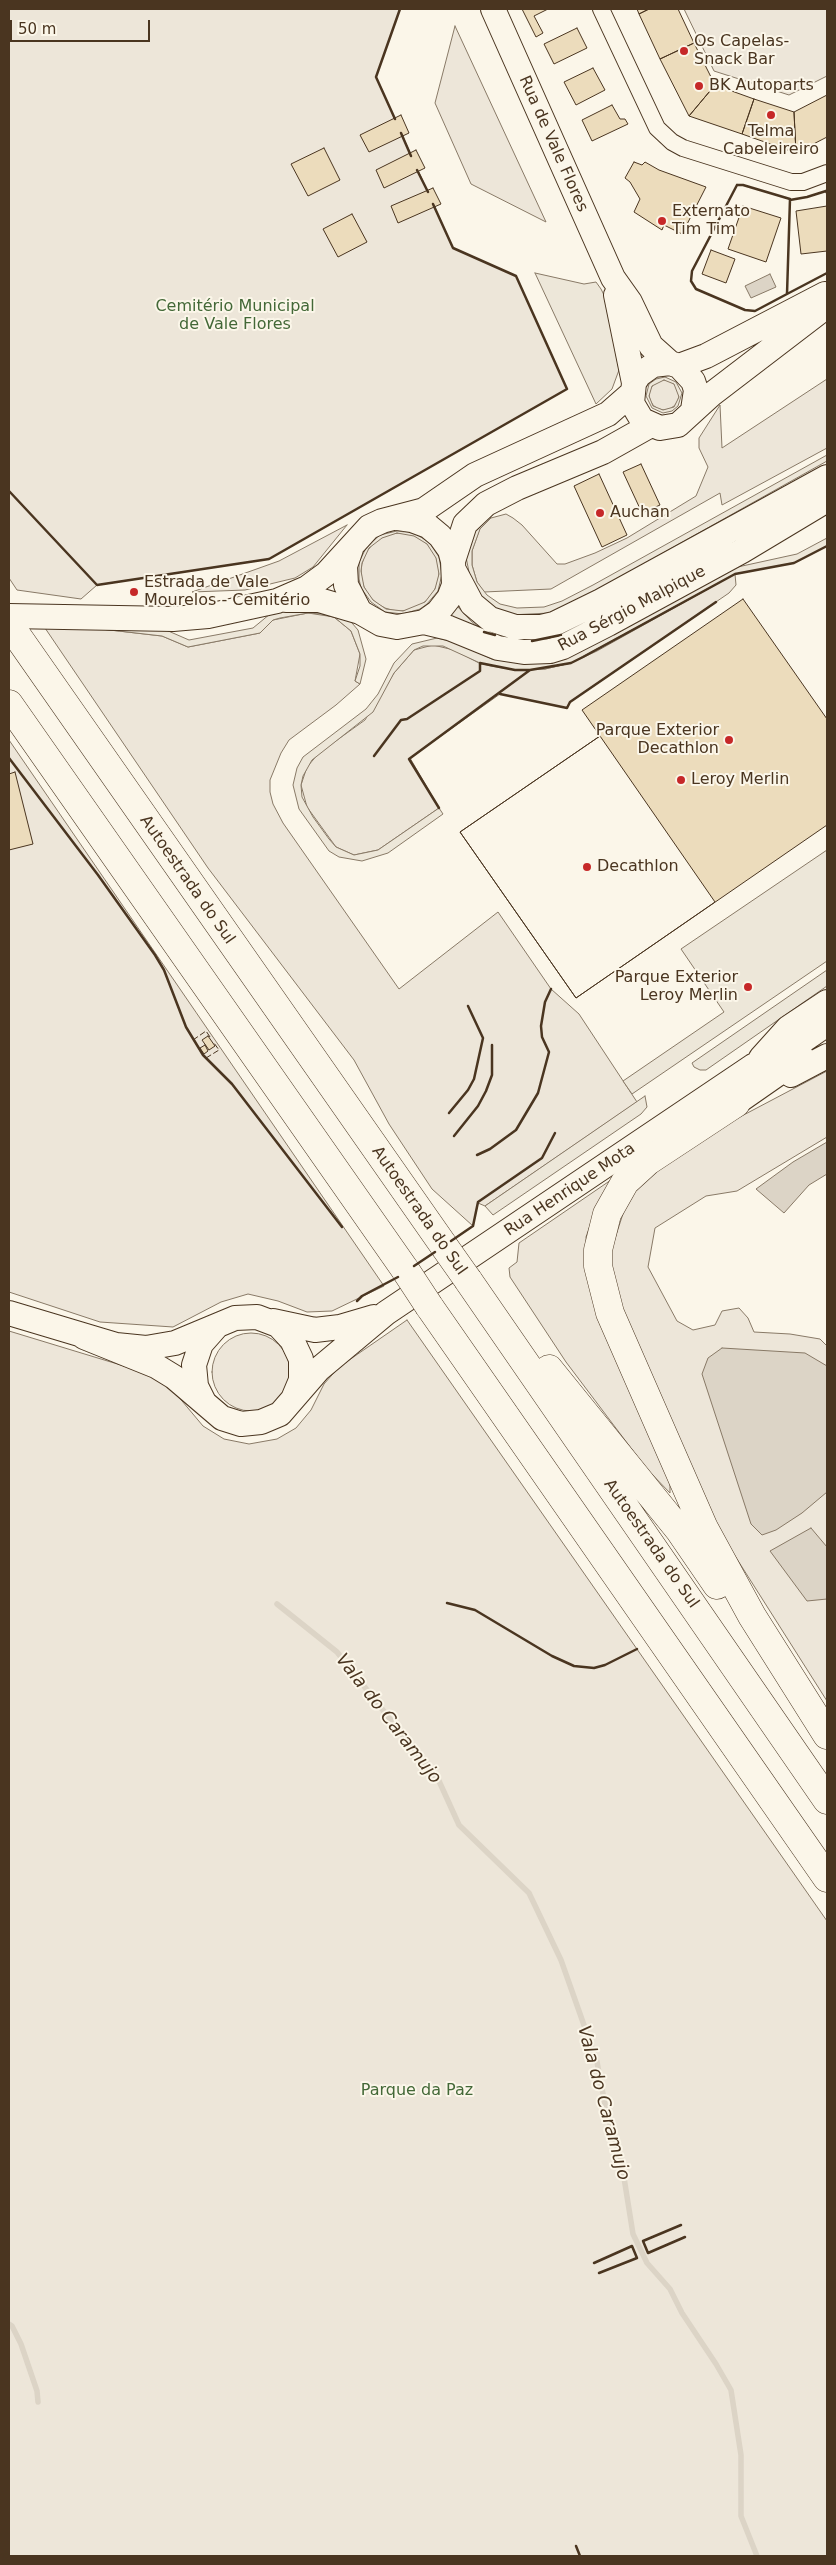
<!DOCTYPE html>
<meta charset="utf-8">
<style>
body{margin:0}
#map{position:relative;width:836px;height:2565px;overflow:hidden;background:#fbf6e9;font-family:"DejaVu Sans",sans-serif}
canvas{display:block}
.frame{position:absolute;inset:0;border:10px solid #4a3520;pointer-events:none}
.scale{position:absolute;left:10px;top:20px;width:140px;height:22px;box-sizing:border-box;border:2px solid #4a3520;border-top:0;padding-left:6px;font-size:15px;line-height:18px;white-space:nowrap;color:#4a3520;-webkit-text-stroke:4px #fbf6e9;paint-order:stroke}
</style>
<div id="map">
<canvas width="836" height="2565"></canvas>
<div class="frame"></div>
<div class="scale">50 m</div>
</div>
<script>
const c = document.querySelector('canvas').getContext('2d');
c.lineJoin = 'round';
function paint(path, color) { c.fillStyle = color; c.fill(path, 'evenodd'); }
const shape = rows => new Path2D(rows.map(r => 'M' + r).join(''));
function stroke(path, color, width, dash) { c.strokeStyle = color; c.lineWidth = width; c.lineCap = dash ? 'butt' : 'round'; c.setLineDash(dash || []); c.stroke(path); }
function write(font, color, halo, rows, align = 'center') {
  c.font = font + ' "DejaVu Sans",sans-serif'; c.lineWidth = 4; c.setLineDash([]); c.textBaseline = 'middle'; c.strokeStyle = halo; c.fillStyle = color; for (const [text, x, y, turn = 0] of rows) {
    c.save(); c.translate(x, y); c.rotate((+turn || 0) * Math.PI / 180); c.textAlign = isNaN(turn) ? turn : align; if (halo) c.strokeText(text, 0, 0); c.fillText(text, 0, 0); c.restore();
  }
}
const green = shape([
 [9,9,400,9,376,77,453,248,516,276,567,389,269,559,97,585,81,599,17,590,9,578,9,9],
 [684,9,827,9,827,76,789,95,714,71,684,9],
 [455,26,546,222,471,184,435,103,455,26],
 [827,379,827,448,722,505,720,493,551,589,484,592,477,582,472,565,472,551,480,528,491,518,506,514,513,518,522,525,557,564,565,564,595,553,627,538,696,496,708,467,699,448,699,438,720,405,722,448,827,379],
 '649 395a15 15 0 1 1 30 0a15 15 0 1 1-30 0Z',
 [347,525,313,567,295,578,245,590,192,592,279,561,347,525],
 '361 572a39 39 0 1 1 78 0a39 39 0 1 1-78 0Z',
 [735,574,736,585,729,593,570,702,567,708,500,694,410,758,439,808,378,850,354,855,336,847,307,807,301,785,307,767,319,753,365,720,394,673,414,650,433,645,454,650,479,663,491,666,515,670,545,669,571,663,597,651,735,574],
 [308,613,334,617,351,631,360,654,355,681,360,684,336,705,289,740,281,753,270,780,270,792,273,804,283,823,399,989,498,912,551,989,579,1014,637,1102,485,1206,478,1203,473,1226,432,1189,389,1124,354,1060,208,868,45,628,101,629,162,636,188,647,260,633,273,620,308,613],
 [9,740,384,1286,332,1311,307,1312,278,1301,248,1294,221,1302,173,1327,100,1322,9,1292,9,740],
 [827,1071,827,1137,737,1191,706,1196,655,1228,648,1267,677,1321,693,1330,715,1325,722,1311,739,1308,748,1318,754,1332,790,1334,820,1339,827,1346,827,1701,716,1526,612,1286,611,1251,628,1198,668,1161,736,1119,827,1071],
 [611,1180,597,1206,586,1237,588,1271,670,1484,670,1493,646,1468,566,1362,510,1277,509,1268,517,1262,519,1243,611,1180],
 [407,1320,827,1921,827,2556,9,2556,9,1331,147,1373,172,1389,203,1426,224,1439,249,1444,277,1439,296,1428,311,1410,324,1384,339,1367,407,1320],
 '212 1372a39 39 0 1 1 78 0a39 39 0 1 1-78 0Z'
]);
const parking = shape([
 [535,273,584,284,596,282,601,289,606,299,619,370,612,389,596,404,535,273],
 [665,377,676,382,682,393,678,406,672,411,663,413,652,408,646,396,649,384,656,379,665,377],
 [664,380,674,384,679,397,674,407,663,410,653,406,649,396,652,386,664,380],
 [827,455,827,461,597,590,549,613,510,615,493,608,479,595,470,577,466,557,470,536,489,513,491,518,480,529,472,551,472,565,477,582,487,595,500,604,517,608,544,607,562,601,593,585,827,455],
 [397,531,414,533,429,542,439,557,442,574,438,591,427,604,420,609,403,614,385,612,371,602,361,588,359,579,359,562,367,546,380,535,397,531],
 [397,533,414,536,427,544,436,558,439,574,435,589,425,602,403,611,386,609,373,600,364,587,361,571,362,563,369,548,382,538,397,533],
 [827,538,827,546,794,563,735,574,571,663,545,669,515,670,480,663,443,646,423,646,414,650,394,673,373,712,312,760,303,776,301,785,302,797,313,817,329,839,336,847,354,855,378,850,439,808,443,814,388,853,362,861,339,857,329,851,299,809,293,785,297,768,303,757,366,709,378,694,394,663,412,644,437,638,454,642,492,659,525,664,733,568,797,554,827,538],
 [307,606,346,616,358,630,366,659,360,684,355,681,360,666,360,654,351,631,334,617,321,614,308,613,280,618,273,620,260,633,188,647,162,636,101,629,166,630,189,640,253,628,270,614,307,606],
 [457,606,471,621,484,632,448,617,457,606],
 [827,850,827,961,632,1094,623,1081,724,1012,681,949,827,850],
 [827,970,827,986,706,1070,700,1070,694,1067,692,1063,827,970],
 [645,1096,647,1107,641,1114,493,1215,485,1206,645,1096]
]);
const water = shape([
 [770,274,776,287,751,298,745,286,770,274],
 [827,1142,827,1174,809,1185,784,1213,756,1189,793,1162,827,1142],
 [722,1348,805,1353,827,1366,827,1492,802,1513,776,1530,762,1535,751,1524,702,1374,708,1358,722,1348],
 [811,1528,827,1547,827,1599,807,1601,770,1551,811,1528]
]);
const stream = shape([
 [277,1604,337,1652,439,1781,459,1825,529,1893,561,1960,597,2062,607,2115,621,2159,633,2234,647,2263,670,2289,682,2313,716,2364,731,2390,741,2455,741,2516,757,2556],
 [9,2324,12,2326,21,2344,37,2391,38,2402]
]);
const building = shape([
 [522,9,548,9,534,16,543,33,536,37,522,9],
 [637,9,649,9,639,14,637,9],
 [649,9,678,9,694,43,660,59,639,14,649,9],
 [577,28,587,48,554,64,544,44,577,28],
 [694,43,715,85,689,116,660,59,694,43],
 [593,68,605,90,576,105,564,82,593,68],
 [715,85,754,99,742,134,689,116,715,85],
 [827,95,827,137,796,153,794,112,827,95],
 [754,99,794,112,796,153,742,134,754,99],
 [612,105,620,119,625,119,628,124,592,141,582,120,612,105],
 [401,115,409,133,369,152,360,135,401,115],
 [324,148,340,180,308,196,291,164,324,148],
 [416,150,425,168,384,188,376,170,416,150],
 [634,162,642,165,645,162,659,170,706,187,682,234,664,225,662,230,634,212,640,199,630,182,625,178,634,162],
 [433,188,441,204,398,223,391,206,433,188],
 [743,206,781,218,766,262,728,249,743,206],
 [827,206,827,251,801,254,796,211,827,206],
 [352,214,367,242,338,257,323,229,352,214],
 [711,250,735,259,726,283,702,274,711,250],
 [641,464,660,505,642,513,623,472,641,464],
 [599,474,627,535,602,547,574,486,599,474],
 [743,599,827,719,827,825,576,998,460,832,600,736,582,710,743,599],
 [600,736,715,902,576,998,460,832,600,736],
 [15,772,33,844,9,850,9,774,15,772],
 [208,1036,215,1046,209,1050,202,1040,208,1036],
 [205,1045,208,1051,204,1054,200,1048,205,1045]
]);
const street = shape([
 [601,9,657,128,672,142,683,148,791,182,803,182,827,173]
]);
const secondary = shape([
 [493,9,613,278,630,302,651,346,670,363],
 [616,295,634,383],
 [679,366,706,356,825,294],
 [693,410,696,390,693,381,679,366,670,363,653,365,639,375,634,383,632,403,642,420,660,428,678,425,712,394,827,306],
 [351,549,345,566,346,585,360,612,381,624,397,627,424,622,438,612,449,598,454,585,453,561,450,550,440,536,428,526,412,520,398,518],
 [453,561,465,524,486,504,517,488,603,452,651,425],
 [455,572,472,604,490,619,515,627,541,627,554,624,601,601,827,477],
 [286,600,319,600,360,612],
 [9,616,173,619,208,616,277,601,307,588,326,574,369,527,382,521,424,510,475,475,608,414,632,393],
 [424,622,449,628,498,648,524,652,550,651,563,647,608,624,742,551,827,500],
 [761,1058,788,1028,827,1002],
 [791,1075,827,1056],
 [736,1103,802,1057],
 [9,1313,116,1345,146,1348,175,1343,235,1318,257,1317,278,1325,292,1340,301,1359,301,1380,293,1399,280,1414,261,1422,241,1424,222,1418,174,1377,156,1366,84,1337],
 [273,1321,315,1330,340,1327,374,1317],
 [293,1399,319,1369,386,1313,753,1066,789,1050,827,1024],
 [204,1402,196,1386,194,1365,201,1344,216,1327]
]);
const highway = shape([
 [9,624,444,1246],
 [9,704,406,1271],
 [736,1103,648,1161,625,1182,607,1214,598,1250,598,1266,610,1313,704,1528,752,1616,827,1735],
 [468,1280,827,1800],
 [429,1306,827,1878],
 [549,1369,680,1531,717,1585]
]);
const highwayBridge = shape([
 [444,1246,468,1280],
 [406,1271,429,1306]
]);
const fence = shape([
 [193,1040,206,1031,210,1037],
 [206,1058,219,1050,214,1043]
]);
const wall = shape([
 [395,119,376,77,400,9],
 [401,133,411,156],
 [417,170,428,192],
 [737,185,743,185,790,199,787,294,755,311,745,310,696,289,691,281,692,271,737,185],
 [790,200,807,197,826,191,827,193,827,190],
 [787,292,787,294,827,273],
 [9,491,97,585,269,559,567,389,516,276,453,248,433,204],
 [484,632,495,635],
 [532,641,561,635],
 [500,694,567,708,570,702,716,602],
 [374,756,401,720,407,719,480,671,480,663,515,670,530,670],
 [9,758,98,875,155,955,164,970,186,1027,203,1055,232,1084,342,1227],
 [439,808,409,759,530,670,571,663,583,657,735,574,794,563,827,546],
 [449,1113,468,1090,474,1079,483,1038,468,1006],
 [454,1136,478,1106,486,1091,492,1075,492,1045],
 [477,1155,490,1149,516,1130,538,1093,549,1052,542,1037,541,1026,545,1002,551,989],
 [451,1241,473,1226,478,1202,542,1158,555,1133],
 [414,1266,435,1252],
 [357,1301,362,1296,398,1277],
 [447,1603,475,1610,552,1656,574,1666,594,1668,605,1665,637,1649],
 [681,2225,643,2241,648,2253,685,2237],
 [594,2263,632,2246,637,2258,599,2273],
 [576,2546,580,2556]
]);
const markers = [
 [684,51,5,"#c62828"],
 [699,86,5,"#c62828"],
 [771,115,5,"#c62828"],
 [662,221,5,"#c62828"],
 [600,513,5,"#c62828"],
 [134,592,5,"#c62828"],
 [729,740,5,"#c62828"],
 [681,780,5,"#c62828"],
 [587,867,5,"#c62828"],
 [748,987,5,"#c62828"]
];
const poiNames = [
 ["Os Capelas-",694,42],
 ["Snack Bar",694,60],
 ["BK Autoparts",709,86],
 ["Telma",771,132,"center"],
 ["Cabeleireiro",771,150,"center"],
 ["Externato",672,212],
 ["Tim Tim",672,230],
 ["Auchan",610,513],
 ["Estrada de Vale",144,583],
 ["Mourelos - Cemitério",144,601],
 ["Parque Exterior",719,731,"right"],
 ["Decathlon",719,749,"right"],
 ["Leroy Merlin",691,780],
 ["Decathlon",597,867],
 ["Parque Exterior",738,978,"right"],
 ["Leroy Merlin",738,996,"right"]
];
const streetNames = [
 ["Rua de Vale Flores",553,144,66],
 ["Rua Sérgio Malpique",632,609,-28],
 ["Autoestrada do Sul",187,880,55],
 ["Rua Henrique Mota",570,1190,-34],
 ["Autoestrada do Sul",419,1211,55],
 ["Autoestrada do Sul",651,1544,55]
];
const parkNames = [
 ["Cemitério Municipal",235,307],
 ["de Vale Flores",235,325],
 ["Parque da Paz",417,2091]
];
const waterNames = [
 ["Vala do Caramujo",388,1719,52],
 ["Vala do Caramujo",603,2103,75]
];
paint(green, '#ede6d9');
stroke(green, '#887966', 1);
paint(parking, '#ede7d9');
stroke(parking, '#887966', 1);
paint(water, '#dcd4c6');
stroke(water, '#887966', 1);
stroke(stream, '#dcd4c6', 5.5);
paint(building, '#ecdcbc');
stroke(building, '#4a3520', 1);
stroke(street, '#4a3520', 18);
stroke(secondary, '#4a3520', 26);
stroke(highway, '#4a3520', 29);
stroke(street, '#fbf6e9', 16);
stroke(secondary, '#fbf6e9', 24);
stroke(highway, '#fbf6e9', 28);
stroke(highwayBridge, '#4a3520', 29, []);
stroke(highwayBridge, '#fbf6e9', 28);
stroke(fence, '#4a3520', 1, [6, 2.5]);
stroke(wall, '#4a3520', 2.5);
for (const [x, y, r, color] of markers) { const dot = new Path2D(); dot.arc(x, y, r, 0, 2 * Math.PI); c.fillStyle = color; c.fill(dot); stroke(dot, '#fbf6e9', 2); }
write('16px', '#4a3520', '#fbf6e9', poiNames, 'left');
write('16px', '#4a3520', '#fbf6e9', streetNames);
write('16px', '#436837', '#fbf6e9', parkNames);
write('italic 18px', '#4a3520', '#fbf6e9', waterNames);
</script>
